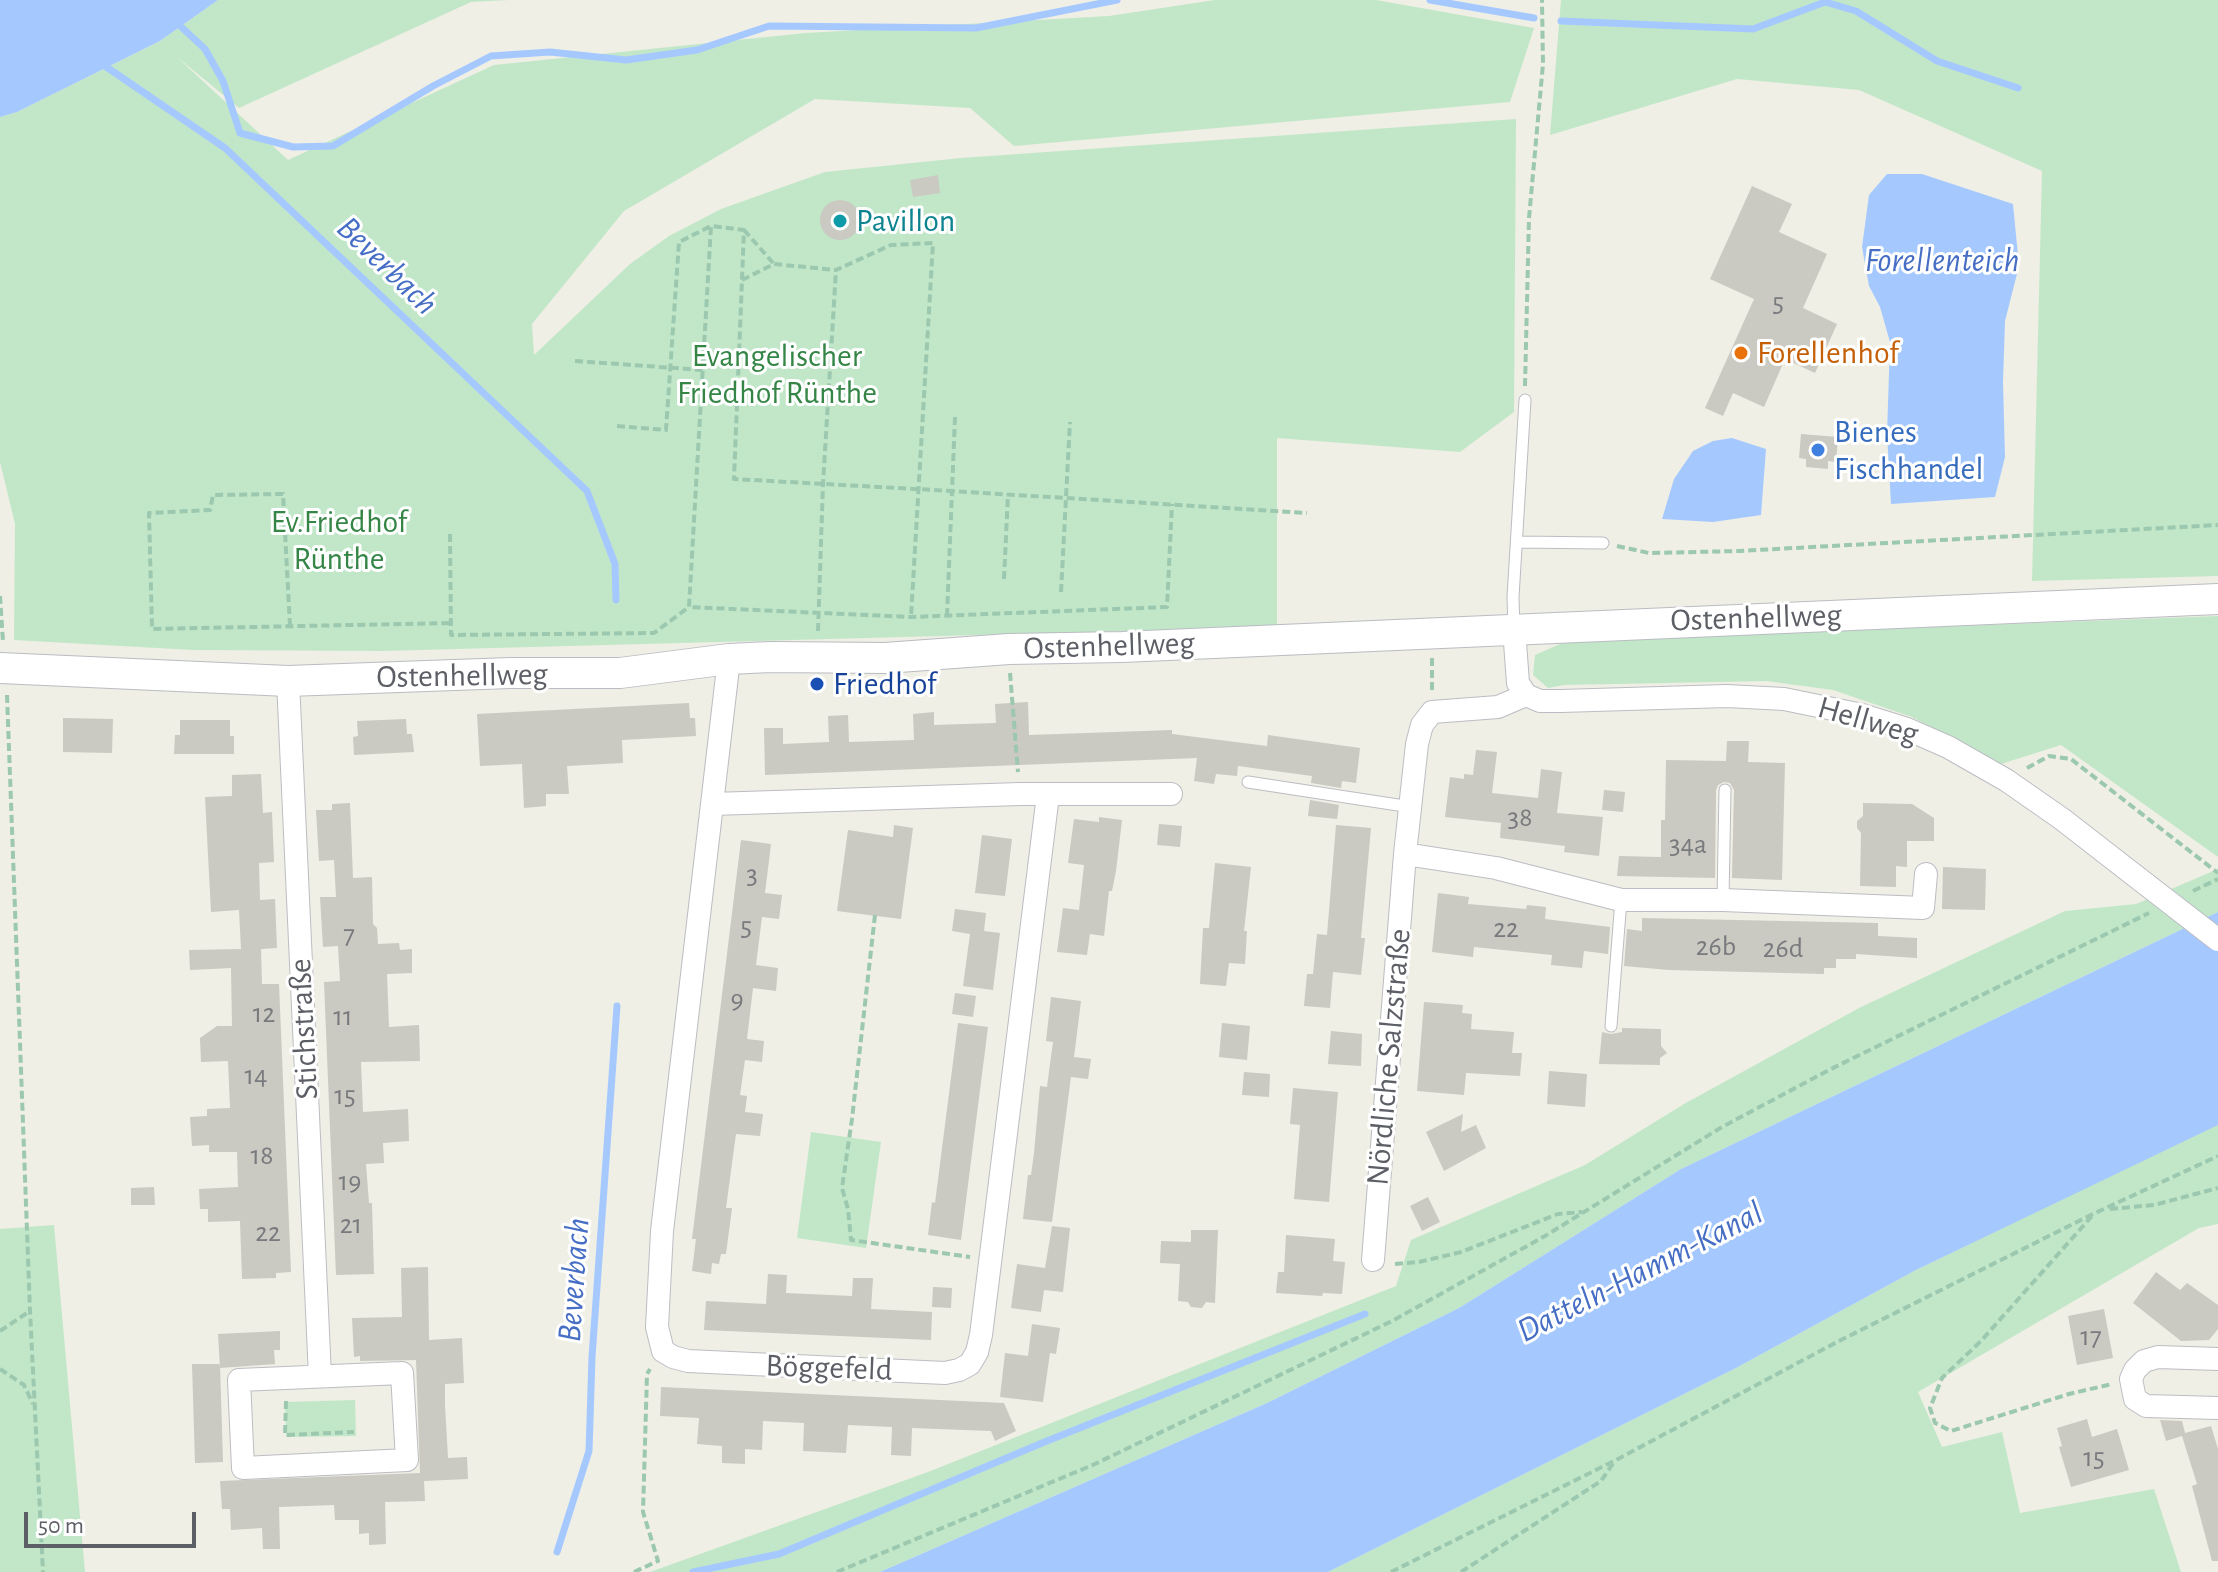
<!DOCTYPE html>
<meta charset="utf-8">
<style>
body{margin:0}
#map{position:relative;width:2218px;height:1572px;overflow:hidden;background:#efefe5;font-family:"Alegreya Sans",sans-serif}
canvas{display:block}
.scale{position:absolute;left:24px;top:1512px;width:172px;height:36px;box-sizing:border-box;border:4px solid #5d5f66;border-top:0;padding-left:10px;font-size:24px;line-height:28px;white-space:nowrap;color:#5d5f66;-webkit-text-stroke:6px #fff;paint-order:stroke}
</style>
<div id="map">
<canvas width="2218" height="1572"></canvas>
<div class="scale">50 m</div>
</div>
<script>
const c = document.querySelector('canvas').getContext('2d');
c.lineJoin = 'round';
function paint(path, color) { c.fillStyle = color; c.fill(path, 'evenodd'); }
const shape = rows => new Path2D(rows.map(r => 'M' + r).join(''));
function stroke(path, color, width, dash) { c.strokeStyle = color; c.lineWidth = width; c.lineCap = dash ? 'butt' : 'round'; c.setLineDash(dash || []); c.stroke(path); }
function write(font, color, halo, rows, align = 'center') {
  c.font = font + ' "Alegreya Sans",sans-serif'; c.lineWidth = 6; c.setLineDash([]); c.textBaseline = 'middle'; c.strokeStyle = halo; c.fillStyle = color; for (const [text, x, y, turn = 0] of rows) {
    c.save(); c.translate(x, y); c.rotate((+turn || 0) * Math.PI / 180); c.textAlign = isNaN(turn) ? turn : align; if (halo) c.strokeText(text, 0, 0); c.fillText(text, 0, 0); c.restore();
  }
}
const green = shape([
 [218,0,509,0,471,2,239,108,177,57,288,160,494,65,806,33,1109,16,1215,0,1376,0,1534,28,1510,102,1014,146,970,108,815,99,624,211,532,324,534,355,630,264,669,236,721,209,825,172,961,158,1516,119,1514,412,1460,452,1277,438,1277,627,383,651,193,650,14,640,15,524,0,462,0,117,17,112,160,41],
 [1561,0,2218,0,2218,576,2032,581,2042,171,1859,90,1737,79,1550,135],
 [2218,616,2218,857,2061,745,2001,764,1912,717,1833,690,1766,681,1564,685,1548,688,1533,675,1535,655,1567,641],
 [2218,869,2218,912,1681,1169,1459,1308,1267,1403,880,1572,650,1572,928,1472,1396,1286,1411,1240,1585,1165,1684,1104,1859,1008,2065,911,2136,904],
 [2218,1123,2218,1224,2199,1228,1918,1392,1942,1447,2002,1432,2020,1513,2154,1489,2181,1572,1328,1572,1736,1368,1916,1270],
 [811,1132,881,1142,866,1248,797,1238],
 [54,1225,85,1572,0,1572,0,1229],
 [355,1400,356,1436,286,1437,285,1402]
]);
const water = shape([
 [0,0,218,0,160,41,17,112,0,117],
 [1887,174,1922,174,2013,204,2019,266,2005,321,2003,382,2005,457,1995,497,1891,504,1887,434,1890,342,1880,307,1869,286,1862,247,1869,195],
 [1732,438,1766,449,1761,515,1713,522,1662,519,1674,479,1693,451,1713,441],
 [2218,912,2218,1125,1916,1270,1736,1368,1328,1572,880,1572,1267,1403,1459,1308,1681,1169]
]);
const stream = shape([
 [1430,0,1534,18],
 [1561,21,1753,29,1825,2,1856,11,1937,61,2018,88],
 [176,22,205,49,223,81,240,133,293,147,333,146,433,86,491,56,550,52,626,60,697,50,769,26,976,28,1117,0],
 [102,64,225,148,587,491,615,564,616,600],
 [557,1552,589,1451,592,1357,617,1006],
 [693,1572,779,1554,1042,1443,1365,1314]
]);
const building = shape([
 [938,175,940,193,913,197,910,180],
 [1752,186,1792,204,1779,232,1827,254,1803,308,1837,324,1815,373,1785,359,1764,407,1733,393,1723,416,1705,408,1754,299,1710,279],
 '820 220a20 20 0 1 1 40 0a20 20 0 1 1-40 0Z',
 [1801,434,1838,437,1836,462,1828,461,1828,469,1806,467,1806,459,1799,458],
 [1028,702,1029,735,1172,730,1172,734,1267,746,1268,735,1360,748,1356,783,1342,781,1341,788,1311,783,1312,776,1238,766,1237,776,1216,774,1214,784,1194,781,1197,758,765,775,764,728,783,728,783,744,829,742,828,716,848,715,849,742,914,740,913,714,934,712,934,725,996,723,995,704],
 [689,703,690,718,695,718,696,736,622,740,623,763,567,766,569,794,546,794,546,806,524,808,522,764,480,766,477,714],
 [63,718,113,719,112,753,63,752],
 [406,719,407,734,412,734,414,752,354,755,353,737,358,736,357,721],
 [180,720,230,720,230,736,234,736,234,754,174,754,175,735,180,735],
 [1727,741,1749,741,1748,762,1785,763,1782,880,1732,878,1734,790,1730,783,1724,782,1718,785,1716,790,1715,878,1617,876,1619,856,1661,857,1661,820,1665,820,1666,760,1726,761],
 [1476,750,1497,752,1492,793,1538,798,1541,769,1562,772,1557,813,1603,817,1599,856,1564,852,1565,846,1500,838,1501,823,1445,817,1450,777,1464,779,1464,774,1473,775],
 [261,774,263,813,272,812,274,862,259,863,260,900,275,899,277,948,261,949,262,984,279,984,291,1272,276,1273,276,1278,242,1279,240,1221,208,1222,208,1209,200,1209,199,1189,238,1187,237,1152,209,1152,209,1145,192,1146,190,1117,207,1116,207,1109,230,1108,228,1061,201,1062,200,1038,217,1026,232,1026,231,968,190,970,189,950,241,949,239,910,211,912,205,797,232,796,232,775],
 [1604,790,1625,792,1623,812,1602,810],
 [1310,800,1339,805,1337,819,1308,816],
 [350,803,353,878,372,877,373,924,377,928,378,944,399,943,400,950,412,949,412,973,387,974,389,1027,419,1025,420,1061,361,1062,363,1112,408,1109,409,1141,383,1143,384,1163,366,1164,369,1203,372,1203,374,1274,336,1275,324,982,340,981,338,946,323,947,320,897,336,897,334,860,319,861,316,810,332,810,332,804],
 [1863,803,1912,804,1934,818,1934,841,1907,841,1907,867,1896,866,1896,887,1860,886,1861,833,1857,828,1857,821,1863,816],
 [1099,817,1122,820,1116,871,1112,891,1109,891,1104,936,1090,934,1087,955,1057,952,1063,908,1079,910,1084,865,1068,863,1074,819,1099,822],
 [1159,824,1182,826,1180,847,1157,845],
 [894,825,913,828,901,919,837,911,848,830,893,837],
 [1336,825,1371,828,1361,938,1365,938,1361,975,1333,972,1330,1008,1304,1006,1307,974,1313,974,1317,934,1327,935],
 [982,835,1012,839,1005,896,975,893],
 [741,840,771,844,765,893,782,895,779,919,762,917,756,965,778,968,776,991,753,988,747,1039,764,1041,762,1062,745,1060,740,1095,747,1096,745,1112,763,1114,760,1136,736,1134,726,1208,732,1208,726,1254,721,1254,719,1264,712,1263,711,1274,692,1271,696,1239,692,1239],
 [1215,863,1251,867,1244,931,1247,931,1245,964,1229,963,1226,986,1200,984,1203,928,1209,928],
 [1943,867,1986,869,1985,910,1942,909],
 [1438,893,1469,897,1468,904,1526,909,1527,905,1546,907,1545,919,1610,927,1608,954,1584,951,1582,968,1551,965,1552,955,1474,947,1473,957,1432,952],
 [955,909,986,913,984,931,1000,933,993,990,963,986,970,934,952,931],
 [1642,918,1878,923,1878,936,1917,938,1917,958,1856,954,1856,959,1836,959,1836,968,1824,968,1824,974,1669,970,1624,966,1627,929,1642,931],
 [955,993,976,996,973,1017,952,1014],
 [1051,997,1081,1001,1074,1057,1091,1059,1088,1079,1071,1077,1052,1222,1023,1219,1028,1175,1031,1175,1034,1153,1040,1086,1047,1087,1050,1064,1053,1042,1046,1041],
 [1424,1002,1463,1005,1462,1013,1472,1014,1471,1029,1514,1032,1512,1053,1522,1053,1520,1076,1466,1073,1464,1095,1417,1091],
 [958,1023,988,1027,961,1240,928,1235,932,1202,935,1203],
 [1222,1023,1250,1026,1247,1060,1219,1057],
 [1622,1028,1661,1029,1661,1046,1667,1053,1660,1058,1660,1065,1599,1064,1602,1032,1611,1034,1622,1032],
 [1331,1031,1362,1034,1361,1066,1328,1064],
 [1549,1071,1587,1074,1585,1107,1547,1104],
 [1244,1072,1270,1074,1269,1097,1242,1095],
 [1293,1088,1338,1092,1329,1202,1294,1199,1300,1125,1290,1124],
 [1463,1114,1461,1132,1476,1125,1486,1148,1444,1171,1426,1132],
 [154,1187,155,1205,131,1205,131,1188],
 [1428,1197,1440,1222,1422,1231,1410,1206],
 [1052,1226,1070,1228,1063,1292,1044,1290,1041,1312,1011,1308,1017,1264,1045,1268],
 [1191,1230,1218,1230,1215,1303,1206,1302,1202,1308,1191,1307,1188,1302,1178,1301,1180,1264,1160,1263,1161,1241,1191,1242],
 [1286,1235,1335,1239,1333,1261,1345,1262,1342,1294,1323,1293,1322,1296,1276,1293,1278,1272,1284,1272],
 [428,1267,429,1340,462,1338,464,1383,445,1384,445,1405,448,1458,467,1457,468,1479,424,1481,425,1501,385,1502,386,1544,369,1545,369,1533,359,1534,359,1520,335,1520,334,1505,279,1507,280,1549,263,1549,262,1528,231,1530,230,1509,222,1509,220,1481,420,1473,416,1360,360,1361,360,1356,354,1357,352,1318,402,1317,401,1268],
 [2156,1272,2180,1290,2187,1283,2218,1305,2218,1329,2209,1340,2181,1341,2133,1303],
 [768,1274,787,1275,786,1293,852,1296,853,1278,873,1278,871,1309,932,1312,931,1340,704,1330,706,1301,766,1304],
 [933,1287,952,1288,951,1308,932,1307],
 [2104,1309,2113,1358,2077,1365,2068,1316],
 [1032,1324,1060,1328,1056,1354,1050,1353,1043,1402,1000,1397,1005,1353,1028,1356],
 [280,1331,280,1350,274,1350,275,1364,220,1368,218,1334],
 [192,1364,220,1364,223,1462,195,1463],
 [661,1387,1004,1403,1016,1431,995,1441,991,1431,912,1428,911,1456,891,1455,892,1427,848,1425,846,1453,803,1451,804,1423,763,1421,762,1450,745,1449,745,1464,722,1463,722,1446,697,1444,699,1418,660,1416],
 [2087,1419,2092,1437,2117,1429,2129,1470,2071,1487,2059,1447,2062,1446,2057,1428],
 [2160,1420,2182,1421,2185,1433,2211,1426,2218,1449,2218,1561,2212,1561,2192,1486,2197,1484,2182,1436,2166,1441]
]);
const path = shape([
 [744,230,774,264],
 [742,280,774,264,836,270,891,245,933,243,911,617],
 [575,361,703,370],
 [1525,386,1529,218,1543,64,1542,0],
 [955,417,952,491,734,479,744,230,711,226,689,607,911,617,1167,607,1172,504],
 [617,426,666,430,679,242,711,226],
 [450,534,451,635,654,633,689,607],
 [1617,546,1649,553,1739,551,2218,525],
 [1004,579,1008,494],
 [1061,592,1070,422],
 [0,596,3,642],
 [947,616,952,491,1307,513],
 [290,626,283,494,213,495,210,510,149,513,152,629,451,623],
 [818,631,823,484,836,270],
 [1432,658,1432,690],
 [1010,673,1018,772],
 [7,695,30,1311,43,1572],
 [2027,768,2049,756,2071,759,2218,873],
 [2193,891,2218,879],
 [875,915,852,1119,842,1188,848,1209,851,1240,970,1257],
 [2110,1209,2154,1205,2218,1188],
 [2092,1216,1981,1341,1942,1378,1930,1408,1935,1423,1951,1431,2069,1394,2112,1384],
 [1395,1264,1419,1262,1461,1252,1558,1214,1582,1212],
 [0,1331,30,1311],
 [0,1369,24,1385,33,1404],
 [286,1401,285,1435,354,1432],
 [634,1572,658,1561,643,1512,647,1374,650,1369],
 [837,1572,1095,1464,1392,1321,1545,1236,1722,1127,1829,1070,2149,913],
 [1391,1572,1616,1460,1837,1342,2093,1214,2218,1156],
 [1461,1572,1601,1481,1614,1462]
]);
const lane = shape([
 [1518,542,1603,543],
 [1514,628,1513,597,1525,400],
 [1248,782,1411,807],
 [1723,900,1725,790],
 [1611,1026,1621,900]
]);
const street = shape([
 [1514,629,1518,683,1526,695,1540,701,1561,701,1727,696,1784,699,1862,715,1907,729,1948,747,2006,780,2062,819,2147,885],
 [729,659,662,1231,657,1327,663,1351,673,1357,688,1361,945,1373,959,1370,970,1364,977,1352,981,1335,1048,795],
 [288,681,320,1376],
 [713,804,1020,794,1171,794],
 [1405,854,1496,868,1621,900,1723,900,1923,908,1926,874],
 [1373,1260,1405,854,1417,744,1422,725,1432,712,1498,707,1526,695],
 [2218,1359,2158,1357,2144,1361,2135,1370,2131,1379,2135,1399,2146,1406,2218,1408],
 [402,1373,407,1460,243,1468,239,1380,402,1373]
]);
const secondary = shape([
 [0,668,288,681,510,673,620,673,729,659,770,657,885,658,1009,649,1122,647,2218,599]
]);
const streetBridge = shape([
 [2147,885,2218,940]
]);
const markers = [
 [840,221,8,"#0f9aa8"],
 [1741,353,8,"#e8710a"],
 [1818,450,8,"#3f7fe0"],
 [817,684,8,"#1a4fb4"]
];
const numberNames = [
 ["5",1778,303],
 ["38",1520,818],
 ["34a",1688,845],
 ["3",752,875],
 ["5",746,927],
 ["22",1506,929],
 ["7",349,935],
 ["26b",1716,947],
 ["26d",1783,949],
 ["9",737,1000],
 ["12",264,1014],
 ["11",343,1017],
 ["14",256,1076],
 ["15",345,1096],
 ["18",262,1156],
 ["19",350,1182],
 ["21",351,1225],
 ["22",268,1233],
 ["17",2091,1337],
 ["15",2094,1458]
];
const cultureNames = [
 ["Pavillon",856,221]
];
const foodNames = [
 ["Forellenhof",1757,353]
];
const parkNames = [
 ["Evangelischer",777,356],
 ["Friedhof Rünthe",777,393],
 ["Ev.Friedhof",339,522],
 ["Rünthe",339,559]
];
const shopNames = [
 ["Bienes",1834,432],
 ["Fischhandel",1834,469]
];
const streetNames = [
 ["Ostenhellweg",1756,618,-2],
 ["Ostenhellweg",1109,646,-2],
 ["Ostenhellweg",462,676,-1],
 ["Hellweg",1868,721,16],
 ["Stichstraße",304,1029,-93],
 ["Nördliche Salzstraße",1389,1057,-85],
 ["Böggefeld",829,1368,2]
];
const transitNames = [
 ["Friedhof",833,684]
];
const waterNames = [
 ["Forellenteich",1942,261],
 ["Beverbach",387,266,44],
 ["Datteln-Hamm-Kanal",1640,1272,-27],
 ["Beverbach",574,1280,-86]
];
paint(green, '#c2e7c8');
paint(water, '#a5c9ff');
stroke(stream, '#a5c9ff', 7);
paint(building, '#cac9c2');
stroke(lane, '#bcbdc4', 13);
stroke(street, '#bcbdc4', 24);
stroke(secondary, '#babcc3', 32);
stroke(path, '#9bc8af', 4, [8, 4]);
stroke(lane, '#fff', 11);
stroke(street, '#fff', 22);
stroke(secondary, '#fff', 30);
stroke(streetBridge, '#bcbdc4', 24, []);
stroke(streetBridge, '#fff', 22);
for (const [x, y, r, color] of markers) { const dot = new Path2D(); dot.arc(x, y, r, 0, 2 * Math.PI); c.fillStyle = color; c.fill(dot); stroke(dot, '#fff', 3); }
write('28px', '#787a7d', null, numberNames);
write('32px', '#0d838f', '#fff', cultureNames, 'left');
write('32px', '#c56008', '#fff', foodNames, 'left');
write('32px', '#348546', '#fff', parkNames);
write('32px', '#366cbe', '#fff', shopNames, 'left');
write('32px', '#5d5f66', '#fff', streetNames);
write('32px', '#164399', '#fff', transitNames, 'left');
write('italic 34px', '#466ec4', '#fff', waterNames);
</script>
